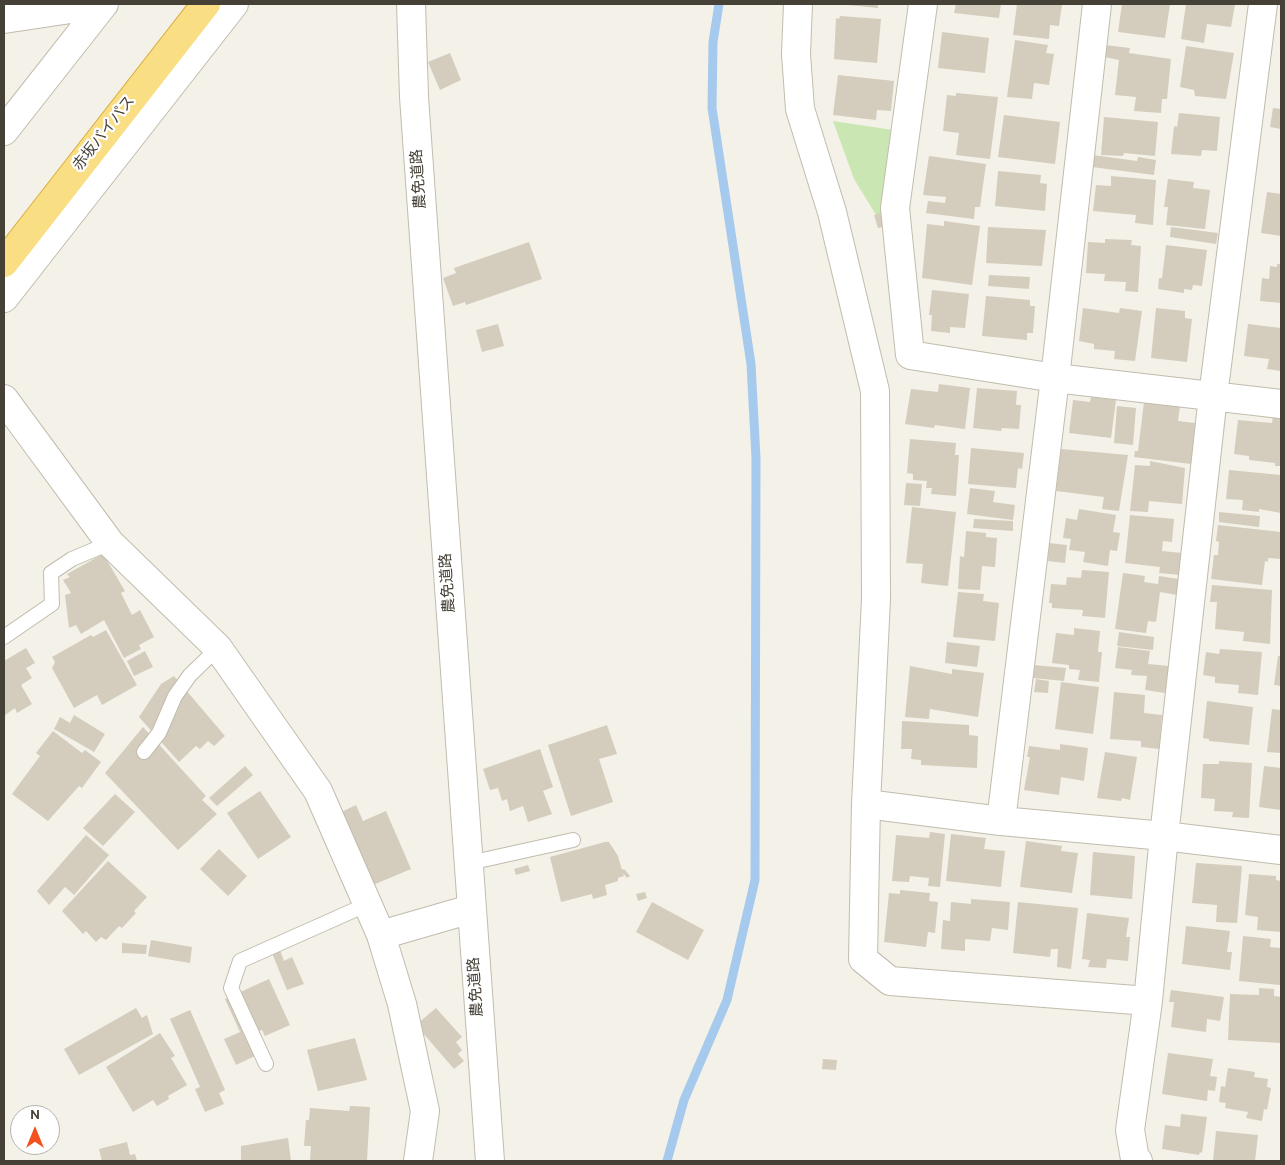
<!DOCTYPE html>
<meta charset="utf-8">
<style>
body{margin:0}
#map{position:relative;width:1285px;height:1165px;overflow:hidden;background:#f3f1e8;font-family:Overpass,sans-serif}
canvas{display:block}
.frame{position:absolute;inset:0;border:5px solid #464137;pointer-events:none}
.north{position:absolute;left:10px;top:1105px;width:50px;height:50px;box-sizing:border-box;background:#fff;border:1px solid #b5b3af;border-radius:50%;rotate:0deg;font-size:14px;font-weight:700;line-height:20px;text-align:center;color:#464137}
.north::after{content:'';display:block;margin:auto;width:18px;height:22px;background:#f25220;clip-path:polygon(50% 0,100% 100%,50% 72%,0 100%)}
</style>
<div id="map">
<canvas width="1285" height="1165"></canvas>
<div class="frame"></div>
<div class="north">N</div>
</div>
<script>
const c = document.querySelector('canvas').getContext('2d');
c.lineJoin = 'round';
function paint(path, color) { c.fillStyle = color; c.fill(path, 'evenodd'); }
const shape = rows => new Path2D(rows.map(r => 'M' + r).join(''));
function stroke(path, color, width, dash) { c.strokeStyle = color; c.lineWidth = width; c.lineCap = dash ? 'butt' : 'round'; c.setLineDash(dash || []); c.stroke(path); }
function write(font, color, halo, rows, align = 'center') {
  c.font = font + ' Overpass,"Noto Sans JP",sans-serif'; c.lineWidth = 4.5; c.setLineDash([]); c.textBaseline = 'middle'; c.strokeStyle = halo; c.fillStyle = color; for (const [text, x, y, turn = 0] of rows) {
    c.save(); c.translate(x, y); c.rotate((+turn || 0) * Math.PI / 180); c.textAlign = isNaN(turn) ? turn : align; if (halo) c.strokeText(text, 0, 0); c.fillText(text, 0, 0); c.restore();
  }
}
const green = shape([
 [833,121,893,130,884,228,854,179]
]);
const stream = shape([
 [667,1161,684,1100,727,1000,755,880,756,458,751,364,712,108,713,42,719,4]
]);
const building = shape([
 [848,4,878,4,878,8,848,5],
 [956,4,1001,4,999,18,954,13],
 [1017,4,1062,4,1059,26,1050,25,1049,39,1013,35],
 [1122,4,1170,4,1165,38,1118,32],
 [1186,4,1235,4,1231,27,1207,24,1204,43,1181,39],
 [840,16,881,19,877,63,834,59,836,18,839,19],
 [942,32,989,38,985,73,938,68],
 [1015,40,1048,45,1046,53,1054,54,1049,85,1034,83,1032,99,1007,97],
 [1105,45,1130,48,1129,53,1171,59,1167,99,1162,99,1161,113,1134,111,1136,97,1115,95,1119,60,1104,57],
 [1186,46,1234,53,1226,99,1195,96,1194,90,1180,87],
 [450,53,461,80,440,90,428,62],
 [838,75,894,81,891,111,877,110,876,120,833,115],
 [956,93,998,97,990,159,956,155,959,133,943,131,947,95,956,96],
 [1273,108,1281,109,1281,129,1270,127],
 [1179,113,1220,117,1217,151,1202,150,1201,156,1171,154,1174,126,1177,127],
 [1004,115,1060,122,1055,164,998,157],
 [1104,117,1158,122,1155,156,1124,153,1123,156,1101,155],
 [1093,155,1137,161,1138,157,1156,160,1154,175,1092,167],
 [929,156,986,164,980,207,975,207,974,219,926,213,928,201,945,203,946,197,923,195],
 [998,171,1041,175,1040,183,1047,184,1045,211,995,206],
 [1111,176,1156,180,1153,225,1135,223,1136,215,1093,211,1096,185,1111,186],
 [1168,179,1194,182,1193,188,1210,190,1205,229,1166,225,1168,207,1164,207],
 [1267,192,1281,194,1281,236,1261,233],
 [880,213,884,227,878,228,874,215],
 [944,221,980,226,972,285,922,278,927,224,944,226],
 [988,227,1046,230,1042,266,986,263],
 [1171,227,1218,233,1216,244,1170,237],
 [1105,239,1132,240,1131,245,1141,246,1138,292,1125,291,1126,282,1104,281,1105,274,1086,273,1088,242,1105,243],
 [529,242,542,279,466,305,465,302,453,306,443,278,456,273,454,268],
 [1166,245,1207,250,1202,286,1193,285,1192,290,1184,289,1184,293,1158,289,1159,278,1162,278],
 [1277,264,1281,264,1281,303,1260,301,1262,278,1269,279,1270,266,1277,267],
 [989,275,1030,277,1029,289,988,286],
 [932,290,969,294,965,328,950,327,950,333,931,331,932,315,929,315],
 [986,296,1030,300,1030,306,1035,306,1033,333,1027,333,1027,340,982,336],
 [1083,308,1119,313,1120,308,1142,311,1135,361,1114,359,1115,351,1094,349,1094,344,1079,341],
 [1156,308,1185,311,1185,318,1192,319,1187,362,1151,358],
 [498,324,504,346,482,352,476,330],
 [1248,324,1281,328,1281,371,1267,369,1269,359,1244,356],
 [939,384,970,388,965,429,935,425,934,428,905,424,911,389,938,392],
 [977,388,1017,391,1016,405,1021,405,1019,429,1002,428,1001,431,973,428],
 [1091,397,1116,400,1111,438,1069,433,1073,400,1090,402],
 [1144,402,1180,406,1178,421,1195,423,1191,464,1134,457,1135,451,1138,451],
 [1117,406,1136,408,1133,445,1114,443],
 [1273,414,1281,415,1281,466,1275,466,1275,463,1249,460,1249,456,1234,454,1238,420,1272,423],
 [910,439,956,443,955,455,959,455,956,496,931,494,932,488,926,488,927,481,913,480,913,474,907,473],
 [971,448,1024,453,1022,469,1018,468,1016,488,968,484],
 [1061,449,1128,455,1119,511,1102,509,1104,497,1056,491],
 [1150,461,1185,468,1182,504,1149,501,1148,512,1130,511,1135,465,1150,466],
 [1229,470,1281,475,1281,513,1259,509,1259,512,1242,510,1243,500,1226,499],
 [906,483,922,484,920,506,904,505],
 [970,488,995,491,993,502,1015,505,1013,520,967,514],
 [912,507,956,512,948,586,921,583,923,564,906,563],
 [1079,509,1116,515,1113,532,1120,533,1117,551,1110,550,1108,566,1083,562,1085,552,1069,550,1071,539,1063,538,1066,518,1077,520],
 [1219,512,1260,516,1259,527,1219,522],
 [1130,515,1174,519,1172,542,1163,541,1162,551,1182,553,1180,575,1159,573,1160,567,1125,563],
 [974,519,1013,521,1013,531,973,528],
 [1218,525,1281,532,1281,559,1268,558,1268,562,1265,561,1262,585,1211,579,1214,555,1218,555,1219,542,1216,541],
 [966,531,986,533,986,537,997,538,995,567,982,566,980,590,958,589,960,556,964,557],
 [1049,543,1067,545,1065,563,1048,561],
 [103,554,125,591,121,593,132,615,140,610,154,637,139,645,141,649,124,658,104,620,81,634,76,625,69,628,65,595,71,593,63,580,70,577,67,574],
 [1082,570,1109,572,1105,618,1082,616,1083,610,1052,608,1052,603,1049,603,1051,584,1066,585,1067,577,1081,578],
 [1123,573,1145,576,1144,582,1158,584,1159,576,1179,579,1177,595,1160,592,1156,622,1148,621,1146,633,1115,629],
 [1212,585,1272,590,1270,644,1243,641,1244,632,1215,629,1217,602,1210,602],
 [958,592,984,594,983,601,999,603,995,641,953,637],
 [1074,628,1100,631,1098,652,1102,652,1099,682,1078,680,1080,670,1069,669,1069,665,1052,663,1056,633,1074,635],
 [106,630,137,685,102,705,97,695,74,708,52,668,55,662,52,657,91,635,93,637],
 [1119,632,1154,637,1153,650,1117,646],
 [947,642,980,646,977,667,945,663],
 [1118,647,1150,651,1148,664,1169,666,1165,693,1145,690,1147,676,1131,675,1132,670,1115,668],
 [26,648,35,663,26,668,32,678,21,685,32,704,17,713,15,708,4,716,4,661],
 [1220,649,1262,652,1258,695,1238,693,1239,685,1215,683,1215,677,1203,675,1206,652,1219,654],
 [145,651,153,667,134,676,127,661],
 [1278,656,1281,656,1281,686,1274,685],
 [1034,665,1066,668,1064,681,1033,678],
 [910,666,952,674,952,669,984,673,978,717,930,709,929,719,905,717],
 [174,676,225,736,214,746,208,741,200,749,196,746,179,762,139,717,161,684],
 [1036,679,1049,681,1048,693,1034,692],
 [1061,682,1099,687,1093,734,1055,729],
 [1114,692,1145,695,1144,713,1162,715,1159,749,1141,747,1141,741,1110,739],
 [1207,701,1253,707,1249,745,1209,741,1209,739,1203,738],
 [1272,709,1281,710,1281,753,1267,752],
 [74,715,105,734,94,752,54,729,60,717,70,723],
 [902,721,969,725,969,735,978,736,977,768,921,765,921,760,911,759,912,749,901,749],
 [607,725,617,754,599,759,613,802,571,816,548,745],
 [143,727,206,796,202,800,217,814,178,850,105,773],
 [53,731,82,753,85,750,101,762,82,788,79,786,48,821,12,794,40,756,36,753],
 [1060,744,1088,748,1084,781,1061,777,1059,795,1024,790,1030,757,1027,757,1029,746,1060,750],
 [540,749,553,787,543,791,552,814,528,822,523,806,510,811,507,799,502,801,498,788,490,790,483,769],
 [1105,752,1137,757,1130,800,1122,798,1121,801,1097,798],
 [1219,761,1252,763,1249,818,1232,817,1233,812,1214,811,1215,799,1201,798,1203,764,1219,764],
 [245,766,253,775,217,806,209,798],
 [1264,766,1281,768,1281,810,1259,807],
 [260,791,291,837,258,859,227,813],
 [115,794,135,812,103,846,83,828],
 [356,805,363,821,386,811,411,869,361,890,335,815],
 [930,832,945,834,940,887,928,886,929,878,910,876,909,882,892,881,896,835,929,838],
 [951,834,986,838,984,849,1005,851,1001,887,946,881],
 [86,835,109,855,74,895,65,887,49,905,37,891],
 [1026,841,1062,846,1061,851,1078,853,1072,893,1020,887],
 [605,842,609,842,618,856,622,870,624,869,630,876,627,878,623,873,624,876,618,878,618,881,605,885,607,895,593,899,592,894,561,902,550,857],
 [219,849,247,876,228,896,200,869],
 [1093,852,1135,856,1132,899,1090,895],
 [108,861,147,897,134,911,136,913,122,928,119,926,106,940,101,937,96,942,86,931,83,934,62,911],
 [1196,863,1242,866,1237,923,1216,922,1217,905,1192,903],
 [528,865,530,871,516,875,514,869],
 [1249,874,1276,876,1276,880,1281,881,1281,932,1257,930,1258,917,1245,915],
 [900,890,930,893,929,901,938,902,935,933,928,932,926,947,884,942,889,893,900,894],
 [645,892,647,898,638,901,636,894],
 [971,899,1010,902,1008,930,992,928,990,941,965,939,965,951,941,949,943,920,950,921,951,902,971,904],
 [652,902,704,930,688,960,636,932],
 [1018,902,1078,908,1071,969,1057,967,1058,949,1051,949,1050,957,1013,953],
 [1087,913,1129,918,1126,937,1130,937,1128,961,1107,959,1106,968,1088,967,1090,960,1082,959],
 [1186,926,1230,931,1227,952,1232,952,1230,970,1182,964],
 [1243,936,1271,939,1270,947,1281,948,1280,985,1239,981],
 [151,940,192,947,190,963,148,956],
 [122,943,147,945,146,954,122,953],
 [280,950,284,961,292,957,304,984,287,990,272,953],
 [269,979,290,1025,265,1036,262,1030,246,1037,255,1056,236,1065,224,1039,240,1032,225,999],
 [1259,988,1274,989,1274,996,1281,997,1281,1043,1228,1040,1230,994,1259,995],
 [1171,990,1224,997,1220,1021,1207,1019,1206,1032,1171,1027,1174,1002,1169,1002],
 [136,1008,142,1018,147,1015,153,1034,79,1075,64,1049],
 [436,1008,462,1037,456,1042,462,1050,458,1054,464,1061,454,1069,416,1025],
 [190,1010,225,1090,219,1093,224,1104,205,1112,195,1089,200,1087,170,1019],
 [160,1033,175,1056,171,1058,187,1085,168,1096,169,1099,157,1106,153,1100,133,1112,106,1067],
 [355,1038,367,1080,318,1091,307,1050],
 [1168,1053,1213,1059,1210,1076,1217,1077,1215,1091,1208,1090,1207,1101,1162,1094],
 [823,1059,837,1060,836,1070,822,1069],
 [1228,1068,1255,1072,1254,1077,1268,1079,1267,1087,1271,1088,1267,1110,1264,1109,1262,1121,1246,1118,1248,1112,1225,1108,1226,1103,1219,1102,1221,1086,1225,1087],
 [350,1106,370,1107,367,1160,310,1160,311,1146,304,1146,306,1120,309,1120,310,1108,349,1111],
 [1181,1114,1207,1117,1202,1153,1200,1152,1199,1155,1162,1149,1165,1125,1180,1127],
 [1216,1131,1258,1135,1255,1161,1213,1161],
 [288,1138,291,1161,241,1161,241,1146],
 [127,1142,130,1155,135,1154,137,1161,102,1161,99,1149]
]);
const service = shape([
 [4,637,52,604,51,573,72,559,110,543],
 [144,752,159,733,175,696,190,675,218,648],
 [469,863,573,840],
 [266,1064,231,988,240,961,368,904]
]);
const minor = shape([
 [798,4,796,54,800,109,832,212,875,391,876,599,866,804,863,959,890,981,1148,1001],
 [923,4,895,208,910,355,1055,378,1281,404],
 [4,19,104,4],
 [4,131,103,5],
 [4,298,234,4],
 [4,399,110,543,218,648,318,791,381,935,402,1004,425,1111,418,1161],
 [866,804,1001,821,1164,836,1281,850],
 [1001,821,1055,378,1097,4],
 [381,935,471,909],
 [1138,1161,1135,1159,1130,1130,1148,1001,1164,836,1213,396,1263,4]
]);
const tertiary = shape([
 [411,4,414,97,490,1161]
]);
const trunk = shape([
 [4,263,206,4]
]);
const streetNames = [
 ["赤坂バイパス",105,134,-52],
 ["農免道路",420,179,-94],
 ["農免道路",449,583,-94],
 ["農免道路",477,987,-94]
];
paint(green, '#cae6b2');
stroke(stream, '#a6caee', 9);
paint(building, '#d4cdbd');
stroke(service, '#c1bcad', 16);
stroke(minor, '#c1bcad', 30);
stroke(tertiary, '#c1bcad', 30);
stroke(trunk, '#d8ac3d', 30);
stroke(service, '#fff', 14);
stroke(minor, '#fff', 28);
stroke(tertiary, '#fff', 28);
stroke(trunk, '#f9de83', 28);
write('15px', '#464137', '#fff', streetNames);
</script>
